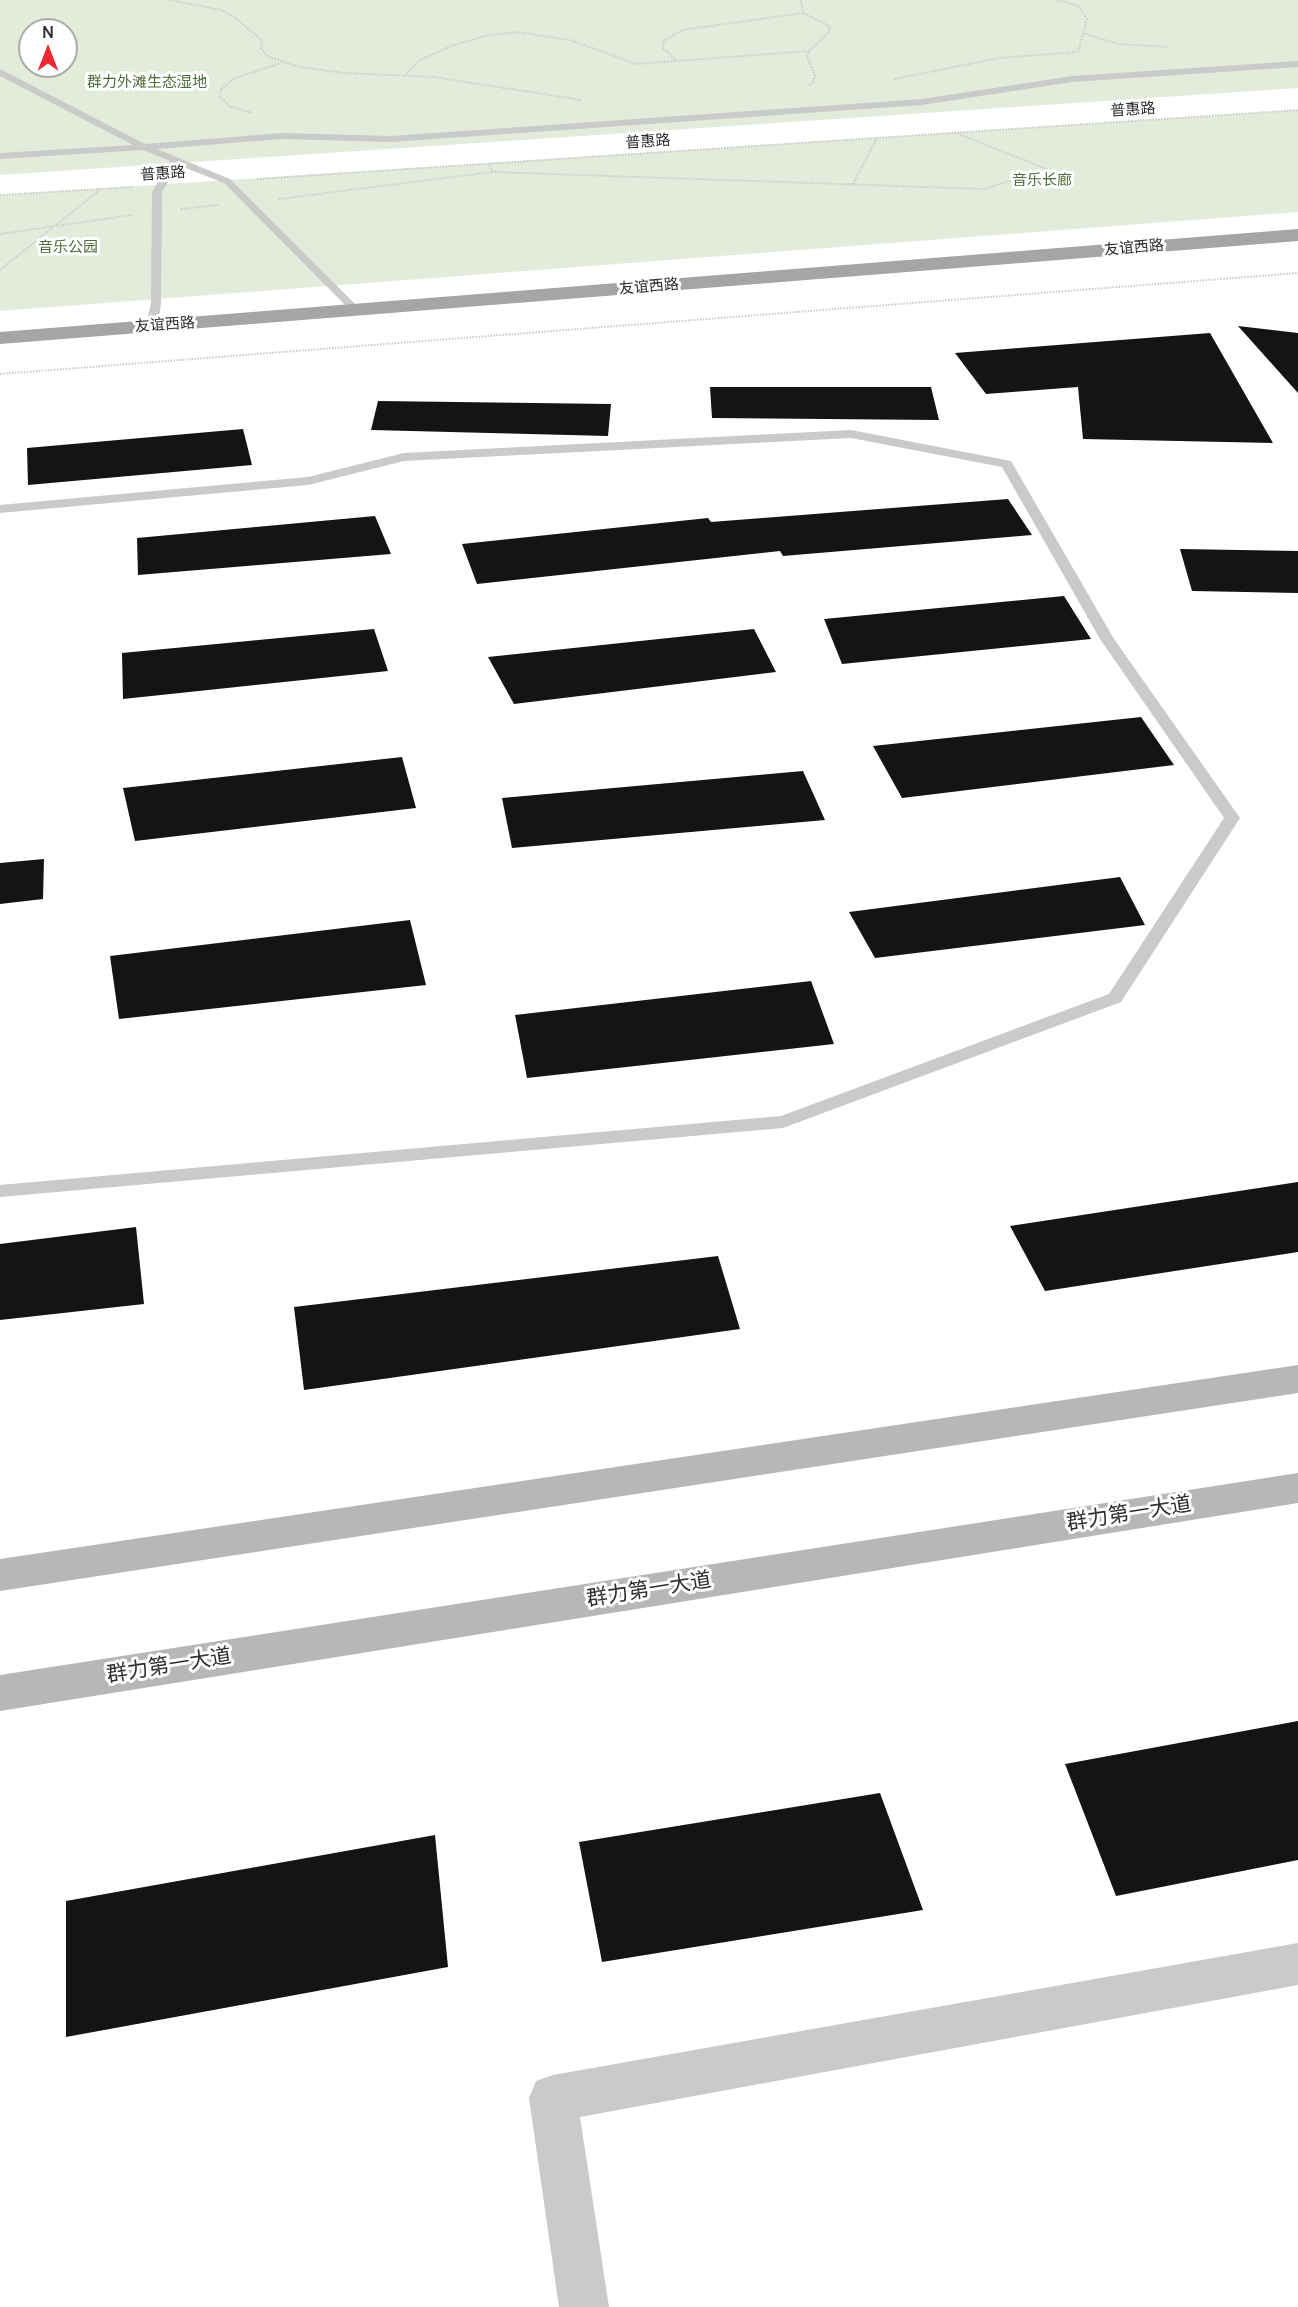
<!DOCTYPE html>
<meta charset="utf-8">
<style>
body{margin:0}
#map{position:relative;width:1298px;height:2307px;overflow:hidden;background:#fff;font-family:Manrope,sans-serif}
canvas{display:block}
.north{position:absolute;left:18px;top:18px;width:60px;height:60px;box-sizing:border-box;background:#fff;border:2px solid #ababab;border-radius:50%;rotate:0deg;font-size:16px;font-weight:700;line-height:24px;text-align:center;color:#2d2d2d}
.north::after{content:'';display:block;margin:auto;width:21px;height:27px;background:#ed2733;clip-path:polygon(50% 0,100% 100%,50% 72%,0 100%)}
</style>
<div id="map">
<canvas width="1298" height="2307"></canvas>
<div class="north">N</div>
</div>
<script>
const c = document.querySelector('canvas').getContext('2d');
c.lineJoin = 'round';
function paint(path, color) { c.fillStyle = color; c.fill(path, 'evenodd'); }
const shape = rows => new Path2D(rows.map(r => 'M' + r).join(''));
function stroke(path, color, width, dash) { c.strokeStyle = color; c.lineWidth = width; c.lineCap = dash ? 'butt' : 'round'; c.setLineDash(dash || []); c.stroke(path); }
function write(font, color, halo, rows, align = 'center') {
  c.font = font + ' Manrope,"Noto Sans SC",sans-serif'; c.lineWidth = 6; c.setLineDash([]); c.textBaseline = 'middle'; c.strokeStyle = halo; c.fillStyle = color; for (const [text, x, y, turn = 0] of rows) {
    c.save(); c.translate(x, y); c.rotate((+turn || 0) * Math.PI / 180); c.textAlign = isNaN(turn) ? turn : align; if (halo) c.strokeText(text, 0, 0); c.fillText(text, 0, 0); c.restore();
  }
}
const green = shape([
 [0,0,1298,0,1298,88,0,175],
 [30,30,66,30,66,66,30,66],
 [1298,110,1298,212,0,311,0,195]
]);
const building = shape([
 [1238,326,1298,333,1298,393],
 [1210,333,1273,443,1083,439,1078,387,986,394,955,353],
 [710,387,931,387,939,420,712,418],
 [378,401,611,404,608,436,371,430],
 [243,429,252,465,28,485,27,448],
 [1008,499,1032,535,783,556,780,551,477,584,462,544,708,518,711,522],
 [375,516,391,554,138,575,137,538],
 [1180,549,1298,551,1298,593,1192,591],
 [1064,596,1091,639,842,664,824,619],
 [374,629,388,671,123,699,122,653],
 [754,629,776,672,514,704,488,657],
 [1141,717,1174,765,902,798,873,746],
 [402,757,416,808,135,841,123,788],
 [803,771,825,820,512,848,502,798],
 [44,859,43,899,0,904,0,863],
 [1120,877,1145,925,875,958,849,912],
 [410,920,426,985,119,1019,110,956],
 [811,981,834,1044,527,1078,515,1015],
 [1298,1182,1298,1252,1045,1291,1010,1226],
 [136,1227,144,1304,0,1320,0,1244],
 [718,1256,740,1329,304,1390,294,1307],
 [1298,1721,1298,1860,1116,1896,1065,1764],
 [880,1793,923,1910,602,1962,579,1842],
 [435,1835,448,1967,66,2037,66,1901]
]);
const path = shape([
 [170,0,221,10,233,16,262,40,261,48,267,56,299,67,344,73,434,77,582,100],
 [801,0,803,13,829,26,830,31,809,51,807,57,815,75,813,83,808,86],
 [1058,0,1078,6,1087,19,1078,52],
 [1083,33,1118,44,1167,47],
 [677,61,663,48,664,41,682,30,803,13],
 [407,74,418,61,451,46,485,36,517,32,570,40,636,64,809,51],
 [894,79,999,58,1077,52],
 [252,113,229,106,220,97,220,90,235,78,281,63],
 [488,163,493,172,984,189,1047,169,958,134],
 [257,179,1298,110],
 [853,184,877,138],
 [0,195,133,187],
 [279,199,493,172],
 [181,209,218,205],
 [0,234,132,215],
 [0,270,101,189],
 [0,374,1298,273]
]);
const lane = shape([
 [1298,61,1298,67,1072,82,922,105,391,142,282,139,157,149,230,179,361,310,352,312,224,183,178,165,162,192,161,303,158,326,152,329,146,326,151,303,152,192,170,161,143,150,0,159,0,153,133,145,0,76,0,69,145,144,282,133,391,136,922,99,1072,76,1298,61],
 [851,430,1011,461,1114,639,1240,818,1121,1002,783,1128,0,1197,0,1185,781,1116,1109,994,1224,818,1100,639,1002,467,851,438,404,461,308,485,0,513,0,505,308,477,404,453,851,430]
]);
const street = shape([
 [1298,1943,1298,1985,580,2117,609,2307,559,2307,529,2098,536,2081,553,2075,1298,1943]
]);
const secondary = shape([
 [1298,1365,1298,1393,0,1591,0,1559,1298,1365],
 [1298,1473,1298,1503,0,1711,0,1675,1298,1473]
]);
const primary = shape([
 [1298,229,1298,241,0,344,0,332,1298,229]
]);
const farParknames = [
 ["群力外滩生态湿地",147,83],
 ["音乐长廊",1042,181],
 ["音乐公园",68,248]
];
const farStreetnames = [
 ["普惠路",1133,110,-4],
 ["普惠路",648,142,-4],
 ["普惠路",163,174,-4],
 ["友谊西路",1134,248,-5],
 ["友谊西路",649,287,-5],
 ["友谊西路",165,325,-4]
];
const nearStreetnames = [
 ["群力第一大道",1129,1514,-9],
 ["群力第一大道",649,1590,-9],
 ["群力第一大道",169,1666,-9]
];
paint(green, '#e3ecda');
paint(building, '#141414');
stroke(path, '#cacaca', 2, [1.5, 1.5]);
paint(lane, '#cacaca');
paint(street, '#cacaca');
paint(secondary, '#b7b7b7');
paint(primary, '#a5a5a5');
write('15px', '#506b39', '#fff', farParknames);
write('15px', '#2d2d2d', '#fff', farStreetnames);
write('21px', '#2d2d2d', '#fff', nearStreetnames);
</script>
